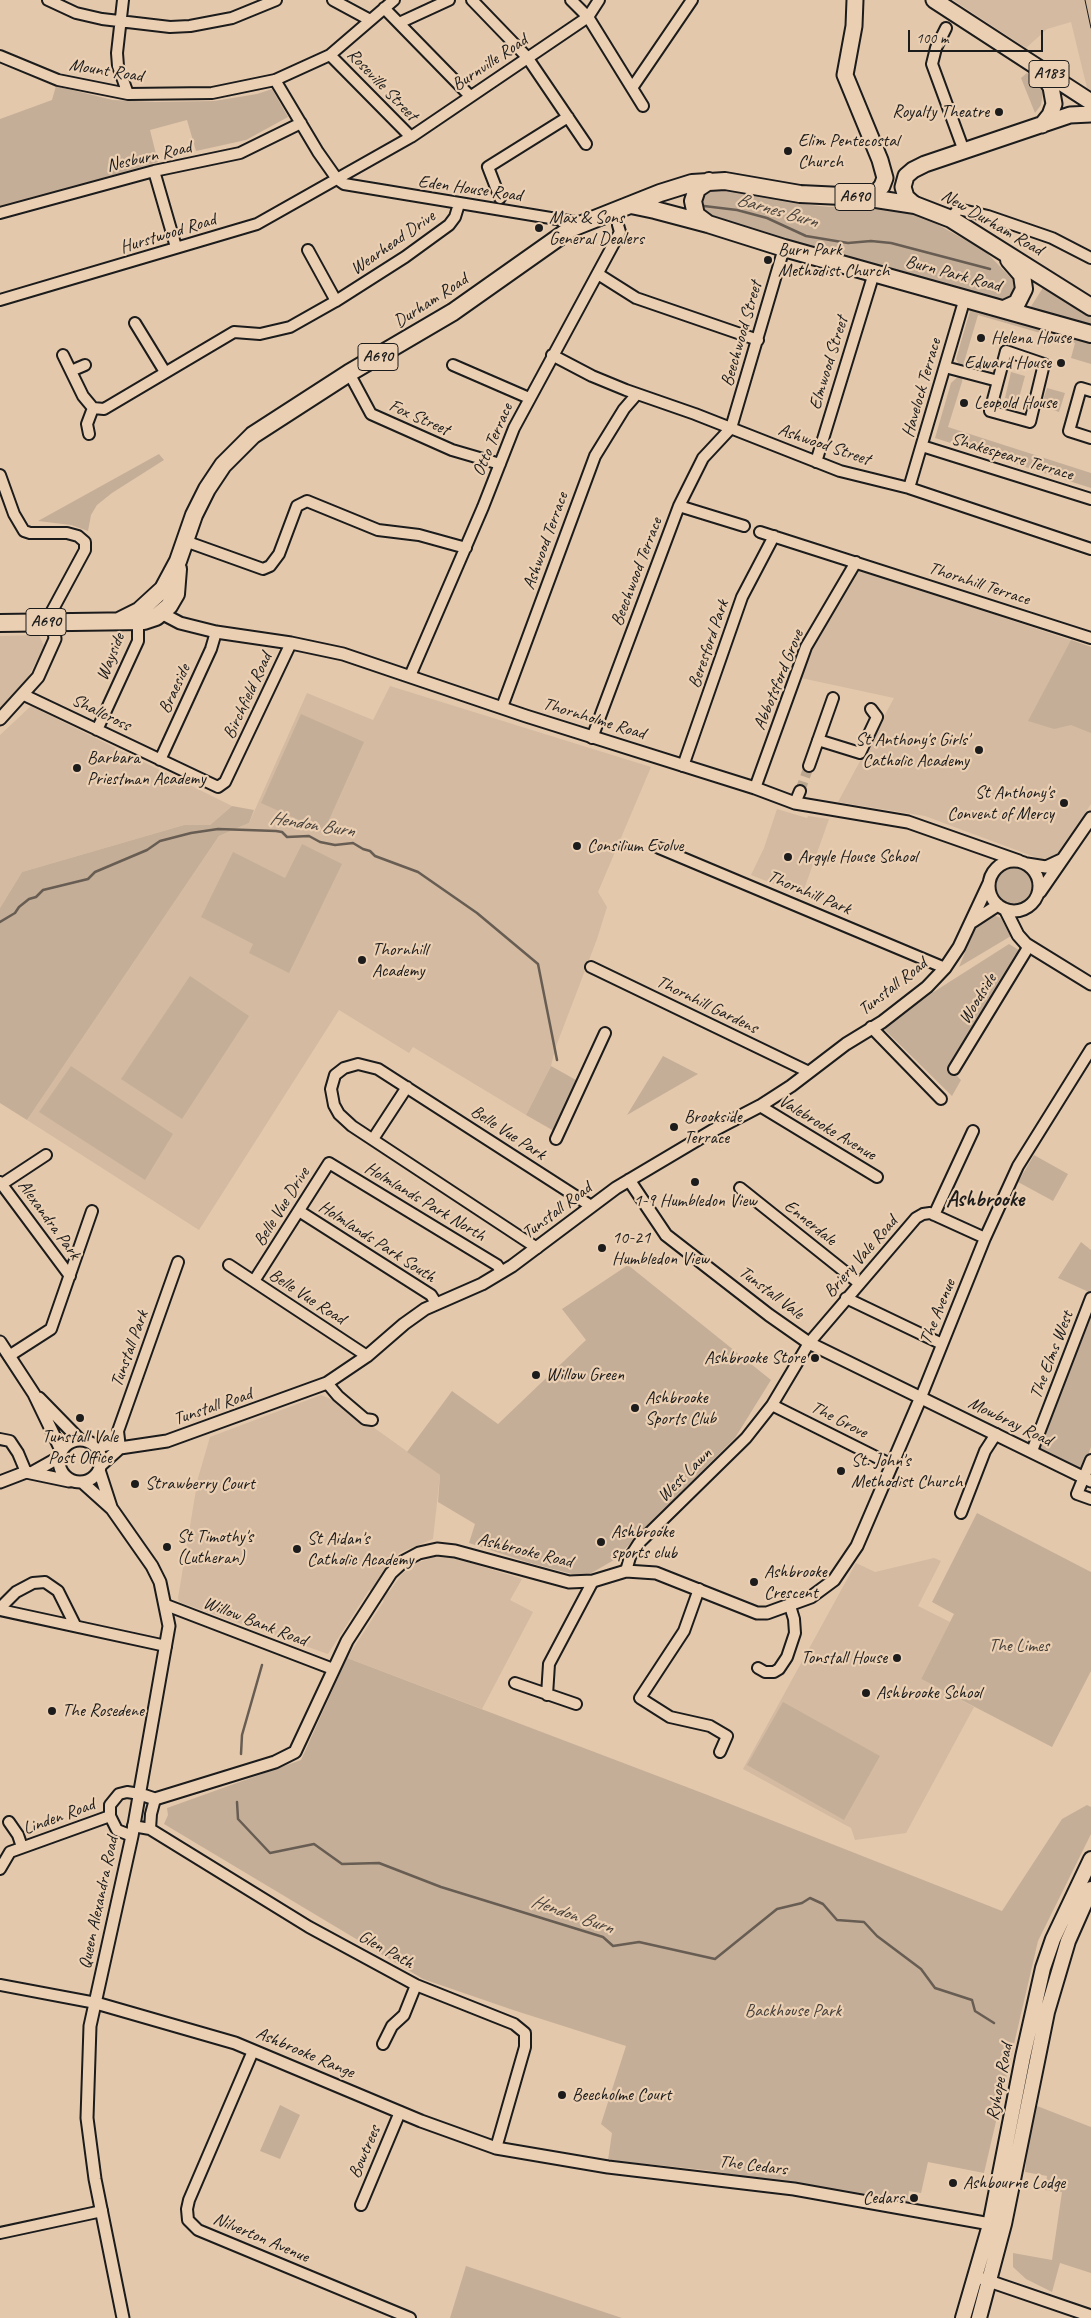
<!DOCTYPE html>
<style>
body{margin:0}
#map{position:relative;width:1091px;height:2318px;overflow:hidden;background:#e3c8ac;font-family:Caveat,sans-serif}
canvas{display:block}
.scale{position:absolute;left:908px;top:30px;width:135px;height:22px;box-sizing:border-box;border:2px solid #1c1c1c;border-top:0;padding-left:6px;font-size:15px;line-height:18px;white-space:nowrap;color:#1c1c1c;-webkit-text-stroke:4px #ebcfb2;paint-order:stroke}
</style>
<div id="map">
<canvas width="1091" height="2318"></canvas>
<div class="scale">100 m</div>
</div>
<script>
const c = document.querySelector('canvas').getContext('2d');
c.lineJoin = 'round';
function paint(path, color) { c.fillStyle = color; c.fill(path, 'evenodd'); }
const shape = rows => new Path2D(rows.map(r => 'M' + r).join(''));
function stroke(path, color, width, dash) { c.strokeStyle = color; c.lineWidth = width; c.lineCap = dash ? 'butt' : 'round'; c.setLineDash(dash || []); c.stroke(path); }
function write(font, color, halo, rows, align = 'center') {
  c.font = font + ' Caveat,sans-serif'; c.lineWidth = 4.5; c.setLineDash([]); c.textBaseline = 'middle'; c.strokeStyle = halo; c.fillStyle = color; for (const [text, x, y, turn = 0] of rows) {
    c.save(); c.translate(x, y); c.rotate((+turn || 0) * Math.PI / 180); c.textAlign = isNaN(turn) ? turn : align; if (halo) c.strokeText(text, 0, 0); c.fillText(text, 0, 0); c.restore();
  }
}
const built = shape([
 [953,0,1091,0,1091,93,1088,92,1071,22,1047,29,1026,48],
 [858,569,1091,647,1091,804,1055,857,1043,860,925,816,838,802,894,698,801,678,810,648],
 [39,635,44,646,28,678,0,708,0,636],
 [390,686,651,767,598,892,607,907,597,939,555,1049,551,1066,526,1115,413,1047,409,1053,339,1010,199,1230,27,1120,219,836,249,823,307,693,373,720],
 [31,706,232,806,210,825,184,825,22,872,0,908,0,735],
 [777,809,807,818,808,816,829,819,802,895,751,875,764,848],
 [321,1395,338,1402,440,1475,433,1539,399,1553,389,1563,376,1583,389,1592,402,1574,417,1563,434,1557,455,1558,522,1579,510,1600,533,1612,482,1709,347,1658,384,1601,369,1590,328,1654,179,1602,178,1598,198,1478,210,1437],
 [934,1558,941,1561,918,1606,950,1622,921,1679,974,1707,906,1833,855,1840,851,1828,743,1769,856,1563,875,1572]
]);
const green = shape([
 [1027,73,1036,81,1043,92,1041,105,1035,113,1021,78],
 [56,86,113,100,156,102,214,101,257,94,272,89,288,117,246,140,196,151,187,120,150,130,158,162,0,208,0,119,52,100],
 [710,189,762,194,802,204,829,207,871,206,910,213,935,223,985,251,1015,282,1014,291,1008,297,1000,300,785,241,707,215,701,211,701,195],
 [1046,283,1091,314,1091,327,1030,308],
 [972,304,1091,341,1091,364,1071,358,1075,343,978,315,965,359,962,382,948,427,1091,473,1091,488,935,438,951,383,963,372,956,359],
 [1011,372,1025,376,1018,402,1005,398],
 [1047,388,1065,393,1059,412,1041,406],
 [159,454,164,460,112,493,97,505,91,515,88,531,71,525,38,521],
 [1071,640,1091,647,1091,733,1071,725,1054,729,1028,721],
 [301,714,364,742,324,831,261,803],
 [232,806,254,810,249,823,219,836,27,1120,0,1103,0,908,22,872,184,825,210,825],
 [302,844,342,864,289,973,249,953,253,944,201,917,233,852,285,878],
 '995 886a20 20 0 1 1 40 0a20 20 0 1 1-40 0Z',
 [993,915,1001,918,1011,936,959,967,976,926,983,918],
 [1009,944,1022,952,948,1067,961,1080,952,1096,884,1029,932,993],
 [190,976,249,1016,182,1119,121,1079],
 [663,1056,698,1074,627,1115],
 [71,1066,173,1134,145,1180,39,1112],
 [551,1066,576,1080,554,1131,526,1115],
 [1034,1155,1068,1174,1053,1201,1018,1182],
 [1081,1242,1091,1250,1091,1293,1058,1278],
 [628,1265,771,1380,735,1438,614,1560,588,1575,576,1575,530,1563,469,1543,475,1524,438,1502,440,1475,407,1452,452,1391,498,1424,586,1340,562,1309],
 [1091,1314,1091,1447,1082,1470,1038,1448],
 [977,1513,1091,1572,1091,1671,1052,1747,921,1679,954,1614,932,1602],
 [347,1658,705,1794,1002,1911,1062,1819,1087,1805,1091,1807,1091,1834,1038,1941,984,2173,928,2162,921,2193,909,2191,907,2204,705,2170,608,2160,612,2133,601,2124,626,2046,513,2010,423,1979,164,1824,168,1815,167,1808,301,1760],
 [783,1702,880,1756,844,1820,747,1765],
 [1032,2104,1091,2127,1091,2273,1060,2263,1052,2292,1026,2279,1013,2267,1013,2253,1052,2260,1062,2192,1045,2190,1047,2176,1025,2172],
 [280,2105,300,2115,280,2159,260,2151],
 [466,2266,622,2318,450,2318]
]);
const stream = shape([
 [704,206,737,210,767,218,806,236,848,243,871,241,891,243,990,269],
 [0,922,15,913,19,907,29,899,36,897,43,890,88,879,95,872,147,850,160,841,191,833,218,829,276,831,282,832,287,837,309,836,320,842,335,845,353,843,363,849,370,851,375,856,418,872,477,913,538,964,557,1060],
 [241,1754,242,1735,262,1665],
 [237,1802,238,1819,270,1853,314,1844,342,1864,379,1863,441,1887,603,1937,613,1946,639,1942,715,1959,777,1909,802,1903,810,1898,823,1904,837,1920,864,1922,877,1936,921,1969,935,1988,972,2000,975,2011,994,2023]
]);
const minorTunnel = shape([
 [800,791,809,766]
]);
const minor = shape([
 [48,0,76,13,102,19,170,27,190,26,232,18,276,0],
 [123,0,117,53,118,66,128,94],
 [333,0,370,20],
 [472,0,527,57,586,144],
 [571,0,588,17,643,106],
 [384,8,470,96],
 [399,23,449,0],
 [946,28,936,48,932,64,964,151],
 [330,55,411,137],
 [0,56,58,80,128,94,212,93,275,80,330,55,394,0],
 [275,80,318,152,337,179,344,184,581,223],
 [632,88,692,0],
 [154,171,176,247],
 [500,198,488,167,568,117],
 [0,213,154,171,240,153,301,123],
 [951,219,958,209,988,216,1052,238,1091,258],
 [308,250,336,301],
 [598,274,636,298,758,340],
 [0,300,257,224,411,137,588,17,599,0],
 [135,323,165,372],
 [63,355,83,396,93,408,104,409,234,332,260,334,290,327,336,301,405,257,449,225,455,217,459,204],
 [552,355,592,376,626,390,695,414,840,471,909,488,1091,549],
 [453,365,529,398],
 [945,367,998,381,990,411,1030,422,1044,364,1006,351,998,381],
 [71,371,85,365],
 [349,373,371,414,452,450,500,464],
 [1091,391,1081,388,1069,431,1091,438],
 [89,434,87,424,93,408],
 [922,446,1091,499],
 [816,462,874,273],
 [0,475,14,514,24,531,30,533,67,533,78,536,85,542,85,550,52,611,53,622],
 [909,488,965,298],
 [679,506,744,526],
 [760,532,1091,638],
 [185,541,263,569,270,566,279,554,297,506,307,501,378,530,419,535,466,548],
 [410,676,483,507,514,428,620,232,618,225],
 [24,695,218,787,225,782,291,643],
 [502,707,595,456,624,409,637,394],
 [97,730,138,641,138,622],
 [592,738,679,506,703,458,731,428,784,248],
 [818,740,860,753,877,717,871,709],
 [160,760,211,649,216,632],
 [683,766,742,597,774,536],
 [809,766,833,698],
 [755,788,806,647,856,562],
 [795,803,800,791],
 [659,848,945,968],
 [591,967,809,1072],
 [871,1027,941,1099],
 [954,1069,1029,946],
 [760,1106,877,1177],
 [373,1139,407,1087],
 [556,1139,605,1033],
 [0,1182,70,1276],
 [2,1184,46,1155],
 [740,1188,859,1283],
 [299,1211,431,1295,436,1303],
 [934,1215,973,1131],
 [537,1248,352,1126,339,1114,334,1105,331,1089,335,1075,344,1068,358,1064,378,1069,591,1206],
 [229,1265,367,1356],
 [254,1281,329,1163,497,1265,502,1272],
 [846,1298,942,1344],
 [9,1356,51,1329,92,1211],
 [327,1383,338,1396,365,1419,372,1420],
 [921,1397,985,1238,1018,1166,1091,1049],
 [772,1405,892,1465],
 [0,1439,10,1441,18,1453,26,1472],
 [120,1448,118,1431,178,1262],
 [1032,1451,1091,1298],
 [1091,1460,1077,1494,1091,1499],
 [961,1513,985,1451,996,1434],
 [626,1571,630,1557,639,1543,746,1438,772,1405,809,1343,916,1218,923,1214,930,1213,985,1238],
 [699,1589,684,1631,640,1698,670,1717,710,1726,727,1736,720,1752],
 [166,1605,333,1669],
 [0,1608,16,1592,33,1583,45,1582,58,1591,75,1625],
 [0,1610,166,1646],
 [758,1668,765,1672,774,1672,779,1669,787,1657,795,1633,794,1619,790,1606],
 [515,1683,576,1704],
 [547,1695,549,1664,593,1581],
 [9,1822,18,1835,22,1847],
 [133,1826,150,1829,309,1927,416,1985,514,2024,525,2033,525,2047,496,2148],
 [150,1829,151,1814,155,1799],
 [132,1836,117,1830,110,1816,110,1805,119,1794,127,1792,140,1794],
 [0,1869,10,1852,110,1816],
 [0,1985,96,2003],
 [383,2044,392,2026,404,2015,416,1985],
 [253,2051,189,2200,187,2209,188,2220,198,2230,410,2318],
 [361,2205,400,2112],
 [0,2233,102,2211]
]);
const tertiary = shape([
 [161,613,180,623,216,632,291,643,343,654,526,716,755,788,795,803,908,822,1019,861],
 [0,719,38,677,55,639,53,622],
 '989 886a25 25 0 1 1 50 0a25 25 0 1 1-50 0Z',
 [1027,864,1046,867,1061,860],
 [1040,892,1091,818],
 [1005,909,1018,935,1026,944,1091,984],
 [972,922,998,905],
 [629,1180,666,1235,769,1315,809,1343,1091,1481],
 [0,1342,34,1394,61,1450],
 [39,1398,80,1440],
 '59 1461a21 21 0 1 1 42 0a21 21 0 1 1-42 0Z',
 [96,1447,111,1444,120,1448,167,1441,327,1383,367,1356,404,1324,425,1309,482,1284,512,1266,616,1188,712,1131,760,1106,791,1086,846,1044,882,1022,927,987,945,968,959,947,989,883],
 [101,1465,120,1448],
 [99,1470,111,1507],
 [33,1472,58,1458],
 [0,1482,26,1472,69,1481],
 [82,1482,112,1509,152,1566,160,1582,169,1626,132,1836,90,2026,87,2118,95,2179,123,2318],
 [140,1794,155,1799,275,1762,295,1752,347,1641,391,1573,404,1561,419,1553,437,1549,455,1551,569,1582,593,1581,626,1571,656,1573,757,1613,767,1613,811,1597,834,1580,857,1546,921,1397],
 [96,2003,235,2043,421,2121,496,2148,608,2167,794,2189,996,2225],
 [983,2279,1091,2316]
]);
const secondary = shape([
 [963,2318,990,2225,1023,2057,1043,1968,1053,1939,1091,1859],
 [979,2318,1004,2224,1047,2012,1068,1941,1091,1889]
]);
const primary = shape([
 [855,0,854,26,845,75,880,160,885,178,882,186,876,193,863,197],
 [934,0,1091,102],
 [1041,72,1051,87,1054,104,1050,115,1042,125],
 [915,205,906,197,903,187,906,176,913,170,925,164,1070,115,1091,114]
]);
const trunk = shape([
 [631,205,655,210,708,224,784,248,1091,334],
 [708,224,696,215,693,201,697,189,709,181],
 [1004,309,1017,303,1024,289,1022,275,1009,260],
 [119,621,139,611,163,589,178,561,194,515,207,489,223,465,253,435,349,373,453,312,572,228,660,193,692,183,725,181,800,194,863,197,915,205,951,219,1091,307],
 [0,623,144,621,156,617,169,606,176,594,178,569]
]);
const tram = shape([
 [1085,0,1091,28]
]);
const markers = [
 [999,112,5,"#1c1c1c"],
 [788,151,5,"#1c1c1c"],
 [539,228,5,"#1c1c1c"],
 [768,260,5,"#1c1c1c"],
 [981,338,5,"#1c1c1c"],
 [1061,363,5,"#1c1c1c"],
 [964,403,5,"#1c1c1c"],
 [979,750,5,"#1c1c1c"],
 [77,768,5,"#1c1c1c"],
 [1064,803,5,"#1c1c1c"],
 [577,846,5,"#1c1c1c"],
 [788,857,5,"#1c1c1c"],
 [362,960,5,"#1c1c1c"],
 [674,1127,5,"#1c1c1c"],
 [695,1182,5,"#1c1c1c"],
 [602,1248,5,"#1c1c1c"],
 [815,1358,5,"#1c1c1c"],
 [536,1375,5,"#1c1c1c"],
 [635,1408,5,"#1c1c1c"],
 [80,1418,5,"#1c1c1c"],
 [841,1471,5,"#1c1c1c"],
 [135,1484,5,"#1c1c1c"],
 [601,1542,5,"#1c1c1c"],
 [167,1547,5,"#1c1c1c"],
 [297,1549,5,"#1c1c1c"],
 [754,1582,5,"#1c1c1c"],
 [897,1658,5,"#1c1c1c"],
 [866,1693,5,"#1c1c1c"],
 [52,1711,5,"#1c1c1c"],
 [562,2095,5,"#1c1c1c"],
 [953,2183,5,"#1c1c1c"],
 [914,2198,5,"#1c1c1c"]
];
const shields = [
 [1049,74,40],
 [855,197,40],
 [378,357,40],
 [46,622,40]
];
const shieldNames = [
 ["A183",1049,74],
 ["A690",855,197],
 ["A690",378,357],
 ["A690",46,622]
];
const streetNames = [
 ["Burnville Road",490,63,-34],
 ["Mount Road",106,71,9],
 ["Roseville Street",382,85,46],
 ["Nesburn Road",149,157,-13],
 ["Eden House Road",470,189,8],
 ["New Durham Road",992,223,30],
 ["Hurstwood Road",168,234,-17],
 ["Wearhead Drive",393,243,-35],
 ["Burn Park Road",953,274,15],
 ["Durham Road",431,301,-33],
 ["Beechwood Street",742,334,-74],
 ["Elmwood Street",829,363,-73],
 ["Havelock Terrace",922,388,-74],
 ["Fox Street",419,418,24],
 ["Otto Terrace",493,440,-67],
 ["Ashwood Street",824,445,19],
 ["Shakespeare Terrace",1012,457,17],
 ["Ashwood Terrace",546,541,-70],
 ["Beechwood Terrace",637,572,-69],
 ["Thornhill Terrace",979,584,18],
 ["Beresford Park",709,644,-71],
 ["Wayside",111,657,-68],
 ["Abbotsford Grove",779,680,-68],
 ["Braeside",175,689,-65],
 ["Birchfield Road",248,696,-65],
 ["Shallcross",101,713,26],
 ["Thornholme Road",594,719,17],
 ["Thornhill Park",809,893,23],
 ["Tunstall Road",893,987,-38],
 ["Woodside",978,999,-58],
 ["Thornhill Gardens",707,1005,26],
 ["Valebrooke Avenue",827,1128,31],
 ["Belle Vue Park",508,1133,33],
 ["Holmlands Park North",425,1202,31],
 ["Belle Vue Drive",282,1207,-58],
 ["Tunstall Road",557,1211,-37],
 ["Alexandra Park",49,1220,54],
 ["Ennerdale",810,1223,39],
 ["Holmlands Park South",377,1242,33],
 ["Briery Vale Road",861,1257,-49],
 ["Tunstall Vale",771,1293,37],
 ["Belle Vue Road",307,1297,33],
 ["The Avenue",938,1312,-68],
 ["Tunstall Park",130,1349,-70],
 ["The Elms West",1052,1355,-69],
 ["Tunstall Road",213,1407,-19],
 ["The Grove",839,1420,27],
 ["Mowbray Road",1010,1422,26],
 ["West Lawn",685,1475,-45],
 ["Ashbrooke Road",525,1551,14],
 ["Willow Bank Road",255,1622,21],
 ["Linden Road",59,1817,-20],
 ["Queen Alexandra Road",99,1903,-78],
 ["Glen Path",386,1950,29],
 ["Ashbrooke Range",305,2053,23],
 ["Ryhope Road",1000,2082,-79],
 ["Bowtrees",365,2152,-67],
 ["The Cedars",753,2166,7],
 ["Nilverton Avenue",261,2238,23]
];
const poiNames = [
 ["Royalty Theatre",989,112,"right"],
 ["Elim Pentecostal",798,141],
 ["Church",798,162],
 ["Max & Sons",549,218],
 ["General Dealers",549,239],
 ["Burn Park",778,250],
 ["Methodist Church",778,271],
 ["Helena House",991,338],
 ["Edward House",1051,363,"right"],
 ["Leopold House",974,403],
 ["St Anthony's Girls'",969,740,"right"],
 ["Catholic Academy",969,761,"right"],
 ["Barbara",87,758],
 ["Priestman Academy",87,779],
 ["St Anthony's",1054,793,"right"],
 ["Convent of Mercy",1054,814,"right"],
 ["Consilium Evolve",587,846],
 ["Argyle House School",798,857],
 ["Thornhill",372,950],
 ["Academy",372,971],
 ["Brookside",684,1117],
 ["Terrace",684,1138],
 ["1-9 Humbledon View",695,1201,"center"],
 ["10-21",612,1238],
 ["Humbledon View",612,1259],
 ["Ashbrooke Store",805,1358,"right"],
 ["Willow Green",546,1375],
 ["Ashbrooke",645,1398],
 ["Sports Club",645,1419],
 ["Tunstall Vale",80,1437,"center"],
 ["Post Office",80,1458,"center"],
 ["St. John's",851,1461],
 ["Methodist Church",851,1482],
 ["Strawberry Court",145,1484],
 ["Ashbrooke",611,1532],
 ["sports club",611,1553],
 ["St Timothy's",177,1537],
 ["(Lutheran)",177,1558],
 ["St Aidan's",307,1539],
 ["Catholic Academy",307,1560],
 ["Ashbrooke",764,1572],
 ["Crescent",764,1593],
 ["Tonstall House",887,1658,"right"],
 ["Ashbrooke School",876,1693],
 ["The Rosedene",62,1711],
 ["Beecholme Court",572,2095],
 ["Ashbourne Lodge",963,2183],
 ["Cedars",904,2198,"right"]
];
const parkNames = [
 ["The Limes",1019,1646],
 ["Backhouse Park",793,2011]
];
const waterNames = [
 ["Barnes Burn",777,211,16],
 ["Hendon Burn",312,825,9],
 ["Hendon Burn",572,1915,19]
];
const districtNames = [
 ["Ashbrooke",985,1200]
];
paint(built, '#d3baa1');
paint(green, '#c5ae97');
stroke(stream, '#675d53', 2.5);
stroke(minorTunnel, '#bba68f', 10, [10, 5]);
stroke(minor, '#1c1c1c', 14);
stroke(tertiary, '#1c1c1c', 15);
stroke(secondary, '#1c1c1c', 18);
stroke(primary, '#1c1c1c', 19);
stroke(trunk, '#1c1c1c', 20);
stroke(minor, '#ebcfb2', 10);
stroke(tertiary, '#ebcfb2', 11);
stroke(secondary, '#ebcfb2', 14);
stroke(primary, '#ebcfb2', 15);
stroke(trunk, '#ebcfb2', 16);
stroke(tram, '#1c1c1c', 1);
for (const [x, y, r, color] of markers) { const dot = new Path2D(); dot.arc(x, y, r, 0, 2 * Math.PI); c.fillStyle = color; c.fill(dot); stroke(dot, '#ebcfb2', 2); }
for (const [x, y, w] of shields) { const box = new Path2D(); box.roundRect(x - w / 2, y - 13.5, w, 27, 4); c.fillStyle = '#ebcfb2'; c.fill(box); stroke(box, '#1c1c1c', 1); }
write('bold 16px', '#1c1c1c', null, shieldNames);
write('18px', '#1c1c1c', '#ebcfb2', streetNames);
write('18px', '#1c1c1c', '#ebcfb2', poiNames, 'left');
write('18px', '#46403b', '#ebcfb2', parkNames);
write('italic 19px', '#48423c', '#ebcfb2', waterNames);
write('bold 22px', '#1c1c1c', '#ebcfb2', districtNames);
</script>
